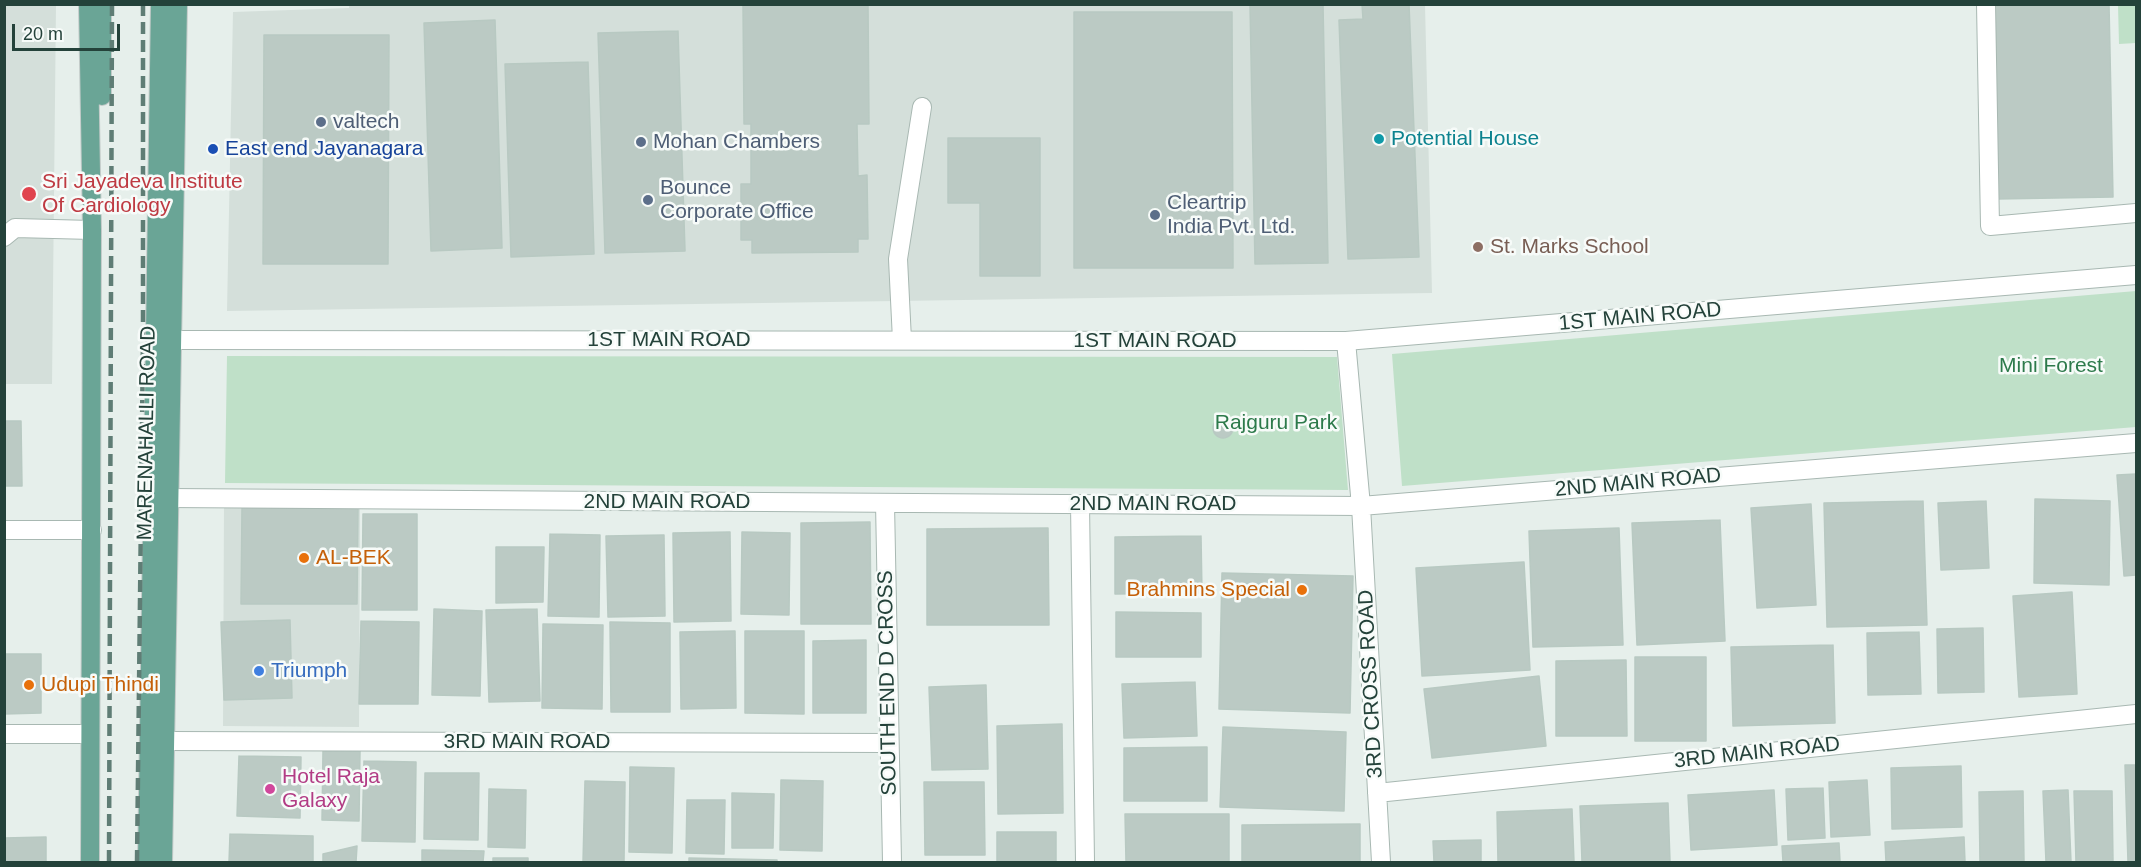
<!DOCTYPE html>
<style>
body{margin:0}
#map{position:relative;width:2141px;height:867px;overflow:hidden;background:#e6efeb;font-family:Helvetica,sans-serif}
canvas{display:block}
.frame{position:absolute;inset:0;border:6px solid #24423a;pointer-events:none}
.scale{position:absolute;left:12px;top:24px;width:108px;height:27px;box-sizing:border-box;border:3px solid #24423a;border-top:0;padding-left:8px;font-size:18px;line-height:21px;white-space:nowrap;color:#24423a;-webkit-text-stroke:4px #f7fbf9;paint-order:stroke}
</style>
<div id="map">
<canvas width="2141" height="867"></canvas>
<div class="frame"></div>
<div class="scale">20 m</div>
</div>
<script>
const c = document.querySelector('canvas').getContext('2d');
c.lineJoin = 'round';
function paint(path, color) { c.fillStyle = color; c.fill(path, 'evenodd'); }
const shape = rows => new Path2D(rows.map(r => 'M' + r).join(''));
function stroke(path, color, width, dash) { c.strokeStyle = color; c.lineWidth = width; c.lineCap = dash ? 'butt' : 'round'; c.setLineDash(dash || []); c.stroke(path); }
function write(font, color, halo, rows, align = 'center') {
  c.font = font + ' Helvetica,sans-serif'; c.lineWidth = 5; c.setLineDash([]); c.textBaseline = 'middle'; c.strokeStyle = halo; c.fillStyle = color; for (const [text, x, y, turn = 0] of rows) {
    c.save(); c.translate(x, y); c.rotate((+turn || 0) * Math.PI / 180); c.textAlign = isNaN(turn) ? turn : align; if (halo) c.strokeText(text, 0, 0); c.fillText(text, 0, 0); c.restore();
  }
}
const built = shape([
 [349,4,1425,5,1432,293,227,311,233,12,349,8],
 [5,5,56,5,52,384,5,384],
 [224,503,360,505,359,727,223,726]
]);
const green = shape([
 [2118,5,2136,5,2136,43,2119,44],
 [2136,291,2136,427,1402,486,1392,354],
 [227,356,1337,357,1348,490,225,483]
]);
const building = shape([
 [743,4,868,4,869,124,857,124,858,176,867,175,868,239,858,239,858,252,752,253,752,240,741,240,741,184,751,184,751,124,744,124,743,4],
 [1250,4,1323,4,1328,263,1255,264,1250,4],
 [1362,4,1409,4,1419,257,1348,259,1339,20,1363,19,1362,4],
 [1993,4,2109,4,2113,197,1997,199,1993,4],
 [1074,12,1232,12,1233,268,1074,268,1074,12],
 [495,20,502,248,431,251,424,23,495,20],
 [678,31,685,251,605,253,598,33,678,31],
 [264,35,389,35,388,264,263,264,264,35],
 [588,62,594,254,511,257,505,64,588,62],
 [948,138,1040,138,1040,276,980,276,980,203,948,203,948,138],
 '1213 428a10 10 0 1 1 20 0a10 10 0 1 1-20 0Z',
 [4,421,21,421,22,486,4,486,4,421],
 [2136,474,2136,575,2124,576,2117,475,2136,474],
 [2035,499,2110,501,2109,585,2034,583,2035,499],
 [1923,501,1927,625,1827,627,1824,503,1923,501],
 [1986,501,1989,568,1941,570,1938,503,1986,501],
 [1811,504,1816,605,1757,608,1751,508,1811,504],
 [242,507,358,507,357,604,241,604,242,507],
 [363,514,417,514,417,610,362,610,363,514],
 [1720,520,1725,641,1637,645,1632,523,1720,520],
 [870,522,871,624,801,624,801,523,870,522],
 [1048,528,1049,625,927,625,927,529,1048,528],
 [1619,528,1623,645,1533,647,1529,531,1619,528],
 [730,532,731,621,674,622,673,533,730,532],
 [742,532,790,533,789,615,741,614,742,532],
 [550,534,600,535,599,617,548,616,550,534],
 [664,535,665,616,608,617,606,536,664,535],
 [1201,536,1202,593,1115,594,1115,537,1201,536],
 [496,547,544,547,543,602,496,603,496,547],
 [1524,562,1530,670,1422,676,1416,568,1524,562],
 [1222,573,1353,576,1350,713,1219,709,1222,573],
 [2072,592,2077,694,2019,697,2013,596,2072,592],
 [434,609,482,611,480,696,432,695,434,609],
 [537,609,540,701,489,702,486,610,537,609],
 [1116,612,1201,613,1201,657,1116,657,1116,612],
 [290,620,292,698,224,700,221,622,290,620],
 [361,621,419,622,418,704,359,704,361,621],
 [610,622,670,623,670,712,611,712,610,622],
 [543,624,603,625,602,709,542,708,543,624],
 [1983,628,1984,692,1938,693,1937,629,1983,628],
 [735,631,736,708,681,709,680,632,735,631],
 [745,631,804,631,804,714,745,713,745,631],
 [1919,632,1921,694,1868,695,1867,633,1919,632],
 [866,640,866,713,813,713,813,641,866,640],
 [1833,645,1835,723,1733,726,1731,647,1833,645],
 [4,654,41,654,41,713,4,714,4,654],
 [1635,657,1706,657,1706,741,1635,741,1635,657],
 [1626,660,1627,736,1556,736,1556,661,1626,660],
 [1539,676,1546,746,1432,758,1424,689,1539,676],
 [1195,682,1197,736,1124,738,1122,684,1195,682],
 [986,685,988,769,932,770,929,687,986,685],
 [1062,724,1063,813,998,814,997,726,1062,724],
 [1223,727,1346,732,1344,811,1220,807,1223,727],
 [1207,747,1207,801,1124,801,1124,748,1207,747],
 [323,751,360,751,359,821,322,820,323,751],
 [239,756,301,757,300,818,237,816,239,756],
 [364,761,416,762,415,842,362,841,364,761],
 [2125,765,2136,765,2136,862,2128,862,2125,765],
 [1961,766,1962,827,1892,829,1891,768,1961,766],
 [630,767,674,768,672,853,629,852,630,767],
 [425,773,479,773,478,840,424,839,425,773],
 [781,780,823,781,822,851,780,850,781,780],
 [1867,780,1870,835,1831,837,1829,782,1867,780],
 [585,781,625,782,624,862,583,862,585,781],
 [924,782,984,782,985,855,925,855,924,782],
 [1823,788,1825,838,1788,840,1786,789,1823,788],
 [489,789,526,790,525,848,488,847,489,789],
 [1774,790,1777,845,1691,850,1688,795,1774,790],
 [2068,790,2071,862,2046,862,2043,791,2068,790],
 [2023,791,2024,862,1980,862,1979,792,2023,791],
 [2074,791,2112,791,2113,862,2076,862,2074,791],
 [732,793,774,794,773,848,732,848,732,793],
 [687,800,725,800,724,854,686,853,687,800],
 [1668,803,1670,862,1582,862,1580,806,1668,803],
 [1572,809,1574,862,1498,862,1497,812,1572,809],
 [1125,814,1229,814,1229,862,1126,862,1125,814],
 [1360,824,1360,862,1242,862,1242,825,1360,824],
 [997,832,1056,832,1056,862,997,862,997,832],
 [230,834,313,836,313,862,229,862,230,834],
 [46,837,46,862,4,862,4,838,46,837],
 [1964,837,1965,862,1886,862,1885,842,1964,837],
 [1481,840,1481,862,1434,862,1433,841,1481,840],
 [1839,843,1840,862,1783,862,1782,846,1839,843],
 [357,846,356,862,323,862,323,854,357,846],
 [422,850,484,851,483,862,422,862,422,850],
 [493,858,528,858,528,862,493,862,493,858],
 [689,858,777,860,777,862,689,862,689,858]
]);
const lane = shape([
 [4,237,15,228,92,230],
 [902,340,898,259,922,107]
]);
const street = shape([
 [1986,4,1990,226,2136,213],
 [171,340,1346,341,2136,275],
 [1346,341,1361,506,1381,862],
 [168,498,1361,506,2136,443],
 [885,503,892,862],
 [1080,504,1085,862],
 [4,530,92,530],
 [4,734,90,734],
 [166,741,889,743],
 [1377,793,2136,714]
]);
const primary = shape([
 [88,4,92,230,90,862],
 [102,96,102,4],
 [147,862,160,4],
 [163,862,178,4]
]);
const rail = shape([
 [109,862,112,4],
 [137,862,143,338,143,4]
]);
const markers = [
 [321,122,6,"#5c6f8a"],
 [1379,139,6,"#0f9aa8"],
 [641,142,6,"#5c6f8a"],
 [213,149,6,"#1a4fb4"],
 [29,194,8,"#e0444e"],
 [648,200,6,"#5c6f8a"],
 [1155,215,6,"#5c6f8a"],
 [1478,247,6,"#8d6e63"],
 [304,558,6,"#e8710a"],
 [1302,590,6,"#e8710a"],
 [259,671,6,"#3f7fe0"],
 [29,685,6,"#e8710a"],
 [270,789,6,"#d1479c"]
];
const serviceNames = [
 ["valtech",333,122],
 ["Mohan Chambers",653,142],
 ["Bounce",660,188],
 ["Corporate Office",660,212],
 ["Cleartrip",1167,203],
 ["India Pvt. Ltd.",1167,227]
];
const cultureNames = [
 ["Potential House",1391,139]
];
const transitNames = [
 ["East end Jayanagara",225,149]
];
const healthNames = [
 ["Sri Jayadeva Institute",42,182],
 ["Of Cardiology",42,206]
];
const educationNames = [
 ["St. Marks School",1490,247]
];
const streetNames = [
 ["1ST MAIN ROAD",1640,317,-5],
 ["1ST MAIN ROAD",669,340],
 ["1ST MAIN ROAD",1155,341],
 ["MARENAHALLI ROAD",147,433,-89],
 ["2ND MAIN ROAD",1638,483,-5],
 ["2ND MAIN ROAD",667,502],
 ["2ND MAIN ROAD",1153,504],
 ["SOUTH END D CROSS",888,683,-91],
 ["3RD CROSS ROAD",1371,684,-93],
 ["3RD MAIN ROAD",527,742],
 ["3RD MAIN ROAD",1757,753,-6]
];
const parkNames = [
 ["Mini Forest",2051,366],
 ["Rajguru Park",1276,423]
];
const foodNames = [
 ["AL-BEK",316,558],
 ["Brahmins Special",1290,590,"right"],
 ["Udupi Thindi",41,685]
];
const shopNames = [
 ["Triumph",271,671]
];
const hotelNames = [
 ["Hotel Raja",282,777],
 ["Galaxy",282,801]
];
paint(built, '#d4dfda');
paint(green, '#bfe0c8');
paint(building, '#bbcac4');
stroke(building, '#b8c9c2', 1.5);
stroke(lane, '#a8b8b2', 20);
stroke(street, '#a8b8b2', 20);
stroke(primary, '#c2cac8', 20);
stroke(lane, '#fff', 18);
stroke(street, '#fff', 18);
stroke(primary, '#6aa596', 18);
stroke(rail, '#5f7d75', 4.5, [12, 6]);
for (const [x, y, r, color] of markers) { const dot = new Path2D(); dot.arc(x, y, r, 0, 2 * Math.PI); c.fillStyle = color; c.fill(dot); stroke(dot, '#f7fbf9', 2); }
write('21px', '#4e5e75', '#f7fbf9', serviceNames, 'left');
write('21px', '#0d838f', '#f7fbf9', cultureNames, 'left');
write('21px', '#164399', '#f7fbf9', transitNames, 'left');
write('21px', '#be3a42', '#f7fbf9', healthNames, 'left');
write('21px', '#785e54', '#f7fbf9', educationNames, 'left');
write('21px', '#24423a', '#f7fbf9', streetNames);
write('21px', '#2d7a4b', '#f7fbf9', parkNames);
write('21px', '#c56008', '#f7fbf9', foodNames, 'left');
write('21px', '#366cbe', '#f7fbf9', shopNames, 'left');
write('21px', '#b23c85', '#f7fbf9', hotelNames, 'left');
</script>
